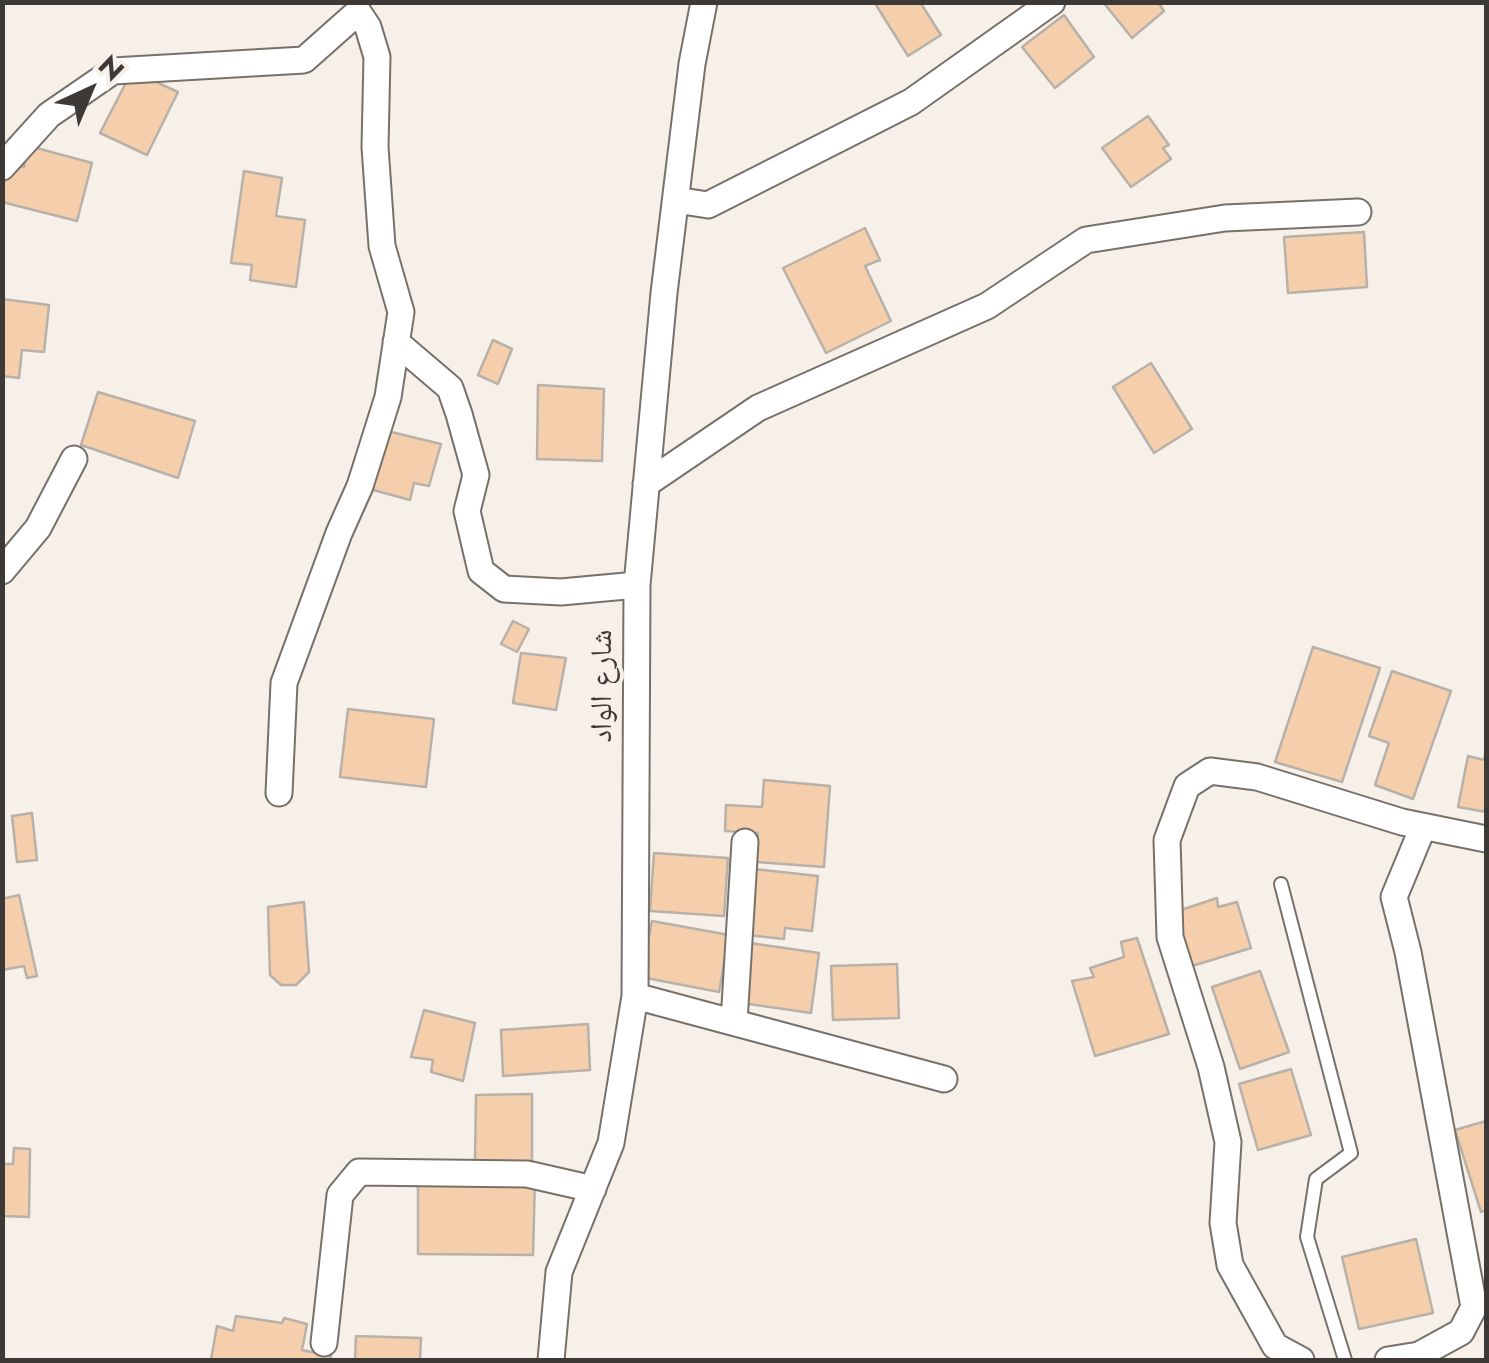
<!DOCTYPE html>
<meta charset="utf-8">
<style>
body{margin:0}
#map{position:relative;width:1489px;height:1363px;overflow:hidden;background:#f7f0e9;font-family:Jost,sans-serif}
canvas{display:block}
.frame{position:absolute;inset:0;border:5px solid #3c3936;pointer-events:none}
.north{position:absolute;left:40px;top:40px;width:100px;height:100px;-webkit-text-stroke:8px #f7f0e9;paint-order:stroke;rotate:44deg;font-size:28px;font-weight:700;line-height:40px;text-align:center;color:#3c3936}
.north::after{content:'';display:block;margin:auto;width:35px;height:45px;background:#3c3936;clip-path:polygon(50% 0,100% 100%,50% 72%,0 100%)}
</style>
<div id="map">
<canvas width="1489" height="1363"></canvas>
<div class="frame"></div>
<div class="north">N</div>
</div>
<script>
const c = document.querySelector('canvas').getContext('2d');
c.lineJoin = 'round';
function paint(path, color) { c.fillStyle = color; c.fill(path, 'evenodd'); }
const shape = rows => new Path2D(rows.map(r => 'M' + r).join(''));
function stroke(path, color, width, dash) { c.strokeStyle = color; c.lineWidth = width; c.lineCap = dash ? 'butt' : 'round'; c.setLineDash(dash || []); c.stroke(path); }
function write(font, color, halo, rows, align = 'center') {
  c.font = font + ' Jost,"Noto Naskh Arabic",sans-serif'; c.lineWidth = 8; c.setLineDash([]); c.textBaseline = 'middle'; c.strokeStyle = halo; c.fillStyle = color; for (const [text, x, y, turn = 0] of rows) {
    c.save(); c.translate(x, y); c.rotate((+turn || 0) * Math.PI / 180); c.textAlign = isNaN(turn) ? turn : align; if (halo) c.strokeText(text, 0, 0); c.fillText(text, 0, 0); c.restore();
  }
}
const building = shape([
 [880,2,920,2,941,35,908,56,876,5,880,2],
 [1103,2,1158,2,1164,11,1132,38,1103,2],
 [1064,15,1094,57,1055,88,1022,47,1064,15],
 [132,71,178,92,147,155,100,133,132,71],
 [1148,116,1169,145,1163,148,1171,159,1131,187,1102,148,1148,116],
 [29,146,92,163,77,221,2,202,2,190,9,164,24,167,29,146],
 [244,171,282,178,276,216,305,220,296,287,250,280,252,265,231,263,244,171],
 [865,228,880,260,865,266,891,321,826,353,783,268,865,228],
 [1364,232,1367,287,1288,293,1284,237,1364,232],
 [2,299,49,305,44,352,22,350,19,378,2,376,2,299],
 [493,340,512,349,498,384,478,375,493,340],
 [1151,363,1192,429,1154,453,1113,387,1151,363],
 [538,385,604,389,602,461,537,459,538,385],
 [98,392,195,421,178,478,81,445,98,392],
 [379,429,441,444,429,486,414,483,410,500,366,488,379,429],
 [513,621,529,629,517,652,501,644,513,621],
 [1313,647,1380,668,1342,782,1275,762,1313,647],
 [521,653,566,658,556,710,513,703,521,653],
 [1392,671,1451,691,1413,799,1375,785,1389,743,1369,736,1392,671],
 [348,709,434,719,426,787,340,777,348,709],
 [1486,749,1486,812,1458,807,1468,756,1484,760,1486,749],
 [764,780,830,786,824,867,756,862,758,833,725,831,726,805,762,807,764,780],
 [32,813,37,860,17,862,12,816,32,813],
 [654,853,728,858,724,916,650,911,654,853],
 [754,869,818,876,812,931,785,928,784,939,747,935,754,869],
 [19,895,37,976,27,978,24,966,2,970,2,899,19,895],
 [1217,898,1218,907,1237,902,1251,948,1192,966,1175,912,1217,898],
 [304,902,309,972,296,985,281,985,270,975,268,907,304,902],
 [652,921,729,935,719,992,641,977,652,921],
 [1137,938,1169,1034,1095,1056,1072,981,1094,977,1090,968,1124,957,1121,942,1137,938],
 [750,943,819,953,811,1013,742,1003,750,943],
 [897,964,899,1018,833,1020,831,966,897,964],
 [1260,971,1289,1052,1240,1069,1212,987,1260,971],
 [424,1010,475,1023,463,1081,431,1072,433,1060,411,1057,424,1010],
 [588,1024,590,1070,503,1076,501,1030,588,1024],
 [1291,1069,1311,1135,1258,1150,1239,1084,1291,1069],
 [532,1094,532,1161,475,1162,476,1095,532,1094],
 [1486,1121,1486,1210,1481,1212,1455,1130,1486,1121],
 [14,1148,30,1149,29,1217,2,1216,2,1164,13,1164,14,1148],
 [418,1176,535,1178,533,1255,418,1254,418,1176],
 [1416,1239,1433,1313,1359,1329,1342,1257,1416,1239],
 [236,1316,282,1323,284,1318,307,1324,302,1350,331,1356,330,1360,211,1360,217,1326,233,1331,236,1316],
 [356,1336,421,1338,420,1360,355,1360,356,1336]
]);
const lane = shape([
 [1281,884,1351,1153,1316,1179,1307,1237,1345,1360]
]);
const street = shape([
 [2,167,49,115,113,71,304,60,358,12,368,27,377,57,375,147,382,246,401,312,388,397,360,486,339,533,284,683,279,793],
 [676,200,708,205,911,102,1052,2],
 [396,342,450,388,459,414,476,475,467,511,481,571,504,589,561,592,637,585],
 [646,484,758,408,987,306,1086,240,1225,218,1358,212],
 [2,571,38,528,74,459],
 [635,996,944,1079],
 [734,1022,745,842],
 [324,1343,340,1195,359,1172,527,1174,593,1189],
 [551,1360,559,1272,611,1143,635,996,637,585,664,293,692,64,704,2],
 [1301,1360,1275,1346,1230,1265,1223,1223,1228,1142,1211,1067,1170,937,1167,840,1187,786,1210,771,1257,777,1402,822,1486,839],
 [1388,1360,1419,1355,1461,1332,1474,1307,1408,952,1394,897,1423,827]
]);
const streetNames = [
 ["شارع الواد",604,686,-90]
];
paint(building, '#f5cfab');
stroke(building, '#b7b1aa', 2.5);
stroke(lane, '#77716b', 16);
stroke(street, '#77716b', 29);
stroke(lane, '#fff', 12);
stroke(street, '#fff', 25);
write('30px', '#3c3936', '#f7f0e9', streetNames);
</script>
